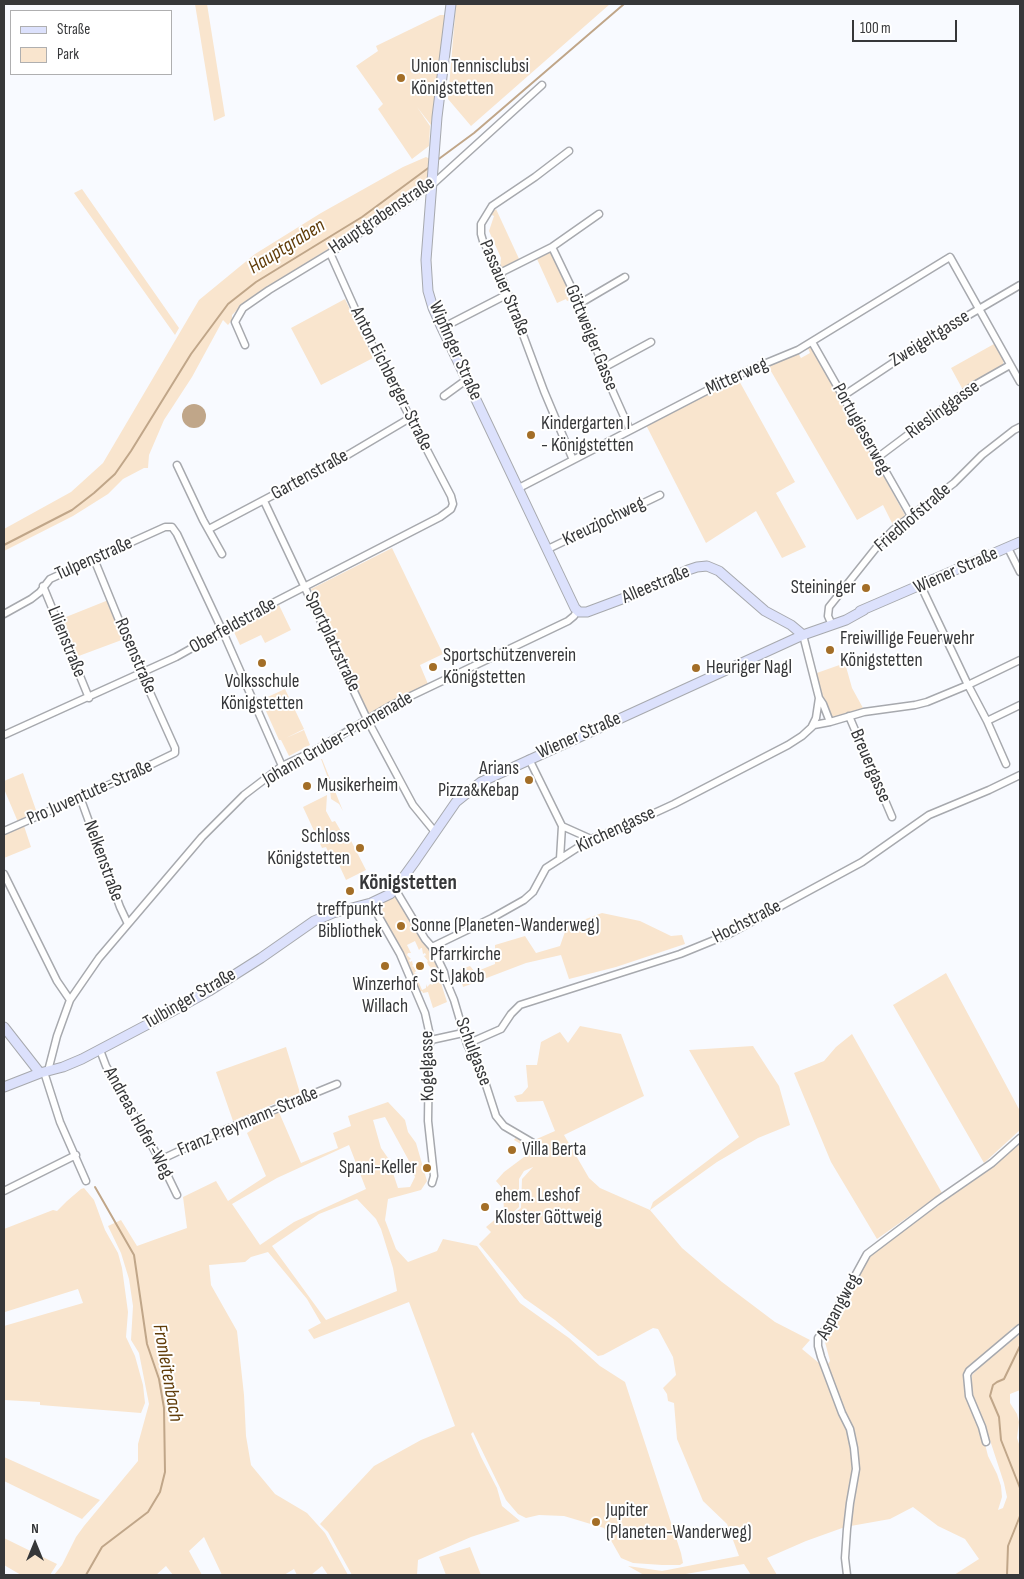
<!DOCTYPE html>
<meta charset="utf-8">
<style>
body{margin:0}
#map{position:relative;width:1024px;height:1579px;overflow:hidden;background:#f8faff;font-family:"Sofia Sans Condensed",sans-serif}
canvas{display:block}
.frame{position:absolute;inset:0;border:5px solid #363739;pointer-events:none}
.legend{position:absolute;left:10px;top:10px;width:162px;height:65px;box-sizing:border-box;background:#fff;border:1px solid #afafb0;margin:0;padding:6px 9px;list-style:none;font-size:15px;color:#363739}
.legend li{display:flex;align-items:center;gap:10px;height:25px}
.legend b{width:25px;border:1px solid #afafb0}
.north{position:absolute;left:10px;top:1519px;width:50px;height:50px;-webkit-text-stroke:4px #fff;paint-order:stroke;rotate:0deg;font-size:14px;font-weight:700;line-height:20px;text-align:center;color:#363739}
.north::after{content:'';display:block;margin:auto;width:18px;height:22px;background:#363739;clip-path:polygon(50% 0,100% 100%,50% 72%,0 100%)}
.scale{position:absolute;left:852px;top:20px;width:105px;height:22px;box-sizing:border-box;border:2px solid #363739;border-top:0;padding-left:6px;font-size:15px;line-height:18px;white-space:nowrap;color:#363739;-webkit-text-stroke:4px #fff;paint-order:stroke}
</style>
<div id="map">
<canvas width="1024" height="1579"></canvas>
<div class="frame"></div>
<ul class="legend">
<li><b style="height:6px;background:#dce1fc"></b>Straße</li>
<li><b style="height:14px;background:#f9e5ce"></b>Park</li>
</ul>
<div class="north">N</div>
<div class="scale">100 m</div>
</div>
<script>
const c = document.querySelector('canvas').getContext('2d');
c.lineJoin = 'round';
function paint(path, color) { c.fillStyle = color; c.fill(path, 'evenodd'); }
const shape = rows => new Path2D(rows.map(r => 'M' + r).join(''));
function stroke(path, color, width, dash) { c.strokeStyle = color; c.lineWidth = width; c.lineCap = dash ? 'butt' : 'round'; c.setLineDash(dash || []); c.stroke(path); }
function write(font, color, halo, rows, align = 'center') {
  c.font = font + ' "Sofia Sans Condensed",sans-serif'; c.lineWidth = 4; c.setLineDash([]); c.textBaseline = 'middle'; c.strokeStyle = halo; c.fillStyle = color; for (const [text, x, y, turn = 0] of rows) {
    c.save(); c.translate(x, y); c.rotate((+turn || 0) * Math.PI / 180); c.textAlign = isNaN(turn) ? turn : align; if (halo) c.strokeText(text, 0, 0); c.fillText(text, 0, 0); c.restore();
  }
}
const green = shape([
 [195,4,207,4,225,116,214,121],
 [456,4,610,4,471,126,448,99],
 [440,15,444,15,445,18,431,125,417,107,430,126,429,146,412,159,378,109,383,104,356,66,378,51,376,46],
 [426,157,430,159,428,180,426,184,390,209,243,304,232,315,232,320,228,325,223,320,192,377,164,420,149,455,148,468,144,468,123,479,108,494,73,516,4,551,4,529,71,492,103,463,199,300,255,254,321,213,403,167],
 [82,189,179,328,175,335,74,193],
 [496,209,520,261,506,268,500,268,500,266,501,258,489,231,494,216,490,214],
 [551,251,573,299,567,301,566,299,557,303,537,259],
 [345,299,373,358,321,385,291,328],
 [994,344,1004,360,1002,367,963,390,951,368],
 [812,346,906,517,893,525,883,505,857,520,768,366,798,353,801,358,810,353,808,348],
 [737,377,795,482,776,493,806,547,782,558,756,511,706,543,645,423],
 [392,548,443,654,420,665,428,684,368,714,311,589],
 [111,599,127,638,76,657,61,619],
 [279,605,291,630,265,643,261,635,240,645,234,632],
 [845,663,852,688,863,708,831,718,814,674],
 [285,689,304,729,286,738,304,730,310,745,289,756,281,740,279,740,261,700],
 [321,759,322,759,343,811,339,804,331,799,329,781],
 [23,773,37,813,18,822,4,789,4,781],
 [327,795,326,811,332,822,335,821,342,833,346,831,366,870,346,880,334,854,330,856,326,847,322,848,303,807],
 [24,826,31,847,4,858,4,835],
 [395,889,425,939,446,981,441,983,447,1002,433,1008,428,992,423,993,422,991,418,993,371,903],
 [415,941,419,950,421,948,422,948,423,954,425,953,426,955,424,956,428,961,427,962,429,966,431,967,430,968,431,971,433,972,431,974,434,978,432,979,435,981,432,983,433,985,430,984,427,987,426,984,426,988,422,990,417,978,419,977,417,974,414,973,416,971,414,967,412,966,413,965,412,961,410,962,409,960,411,959,407,955,408,953,411,953,407,945],
 [602,913,640,921,671,936,682,935,685,944,616,967,569,979,561,955,526,963,463,987,459,970,470,966,475,972,495,964,495,945,525,936,536,953,560,946,567,926],
 [946,973,1020,1111,1020,1130,984,1163,893,1005],
 [580,1026,621,1034,644,1096,564,1135,589,1178,600,1188,650,1210,653,1202,739,1137,689,1050,753,1046,779,1086,790,1125,758,1138,717,1162,650,1210,682,1248,722,1282,775,1322,810,1340,802,1349,825,1368,830,1361,825,1342,871,1254,993,1166,1020,1141,1020,1326,1012,1328,991,1352,965,1373,979,1422,978,1426,981,1428,988,1456,997,1474,1001,1486,1002,1497,998,1510,1003,1508,1007,1497,1004,1483,986,1428,973,1400,971,1381,972,1375,980,1367,1020,1334,1020,1390,1010,1394,1010,1403,1017,1414,1019,1422,1017,1438,1020,1447,1020,1575,954,1575,979,1559,965,1539,938,1526,913,1507,890,1519,845,1527,806,1541,767,1558,777,1575,751,1575,744,1564,680,1575,644,1575,628,1566,662,1571,739,1556,727,1524,703,1501,677,1439,674,1403,668,1401,667,1394,663,1388,676,1375,673,1357,658,1329,653,1328,603,1355,598,1356,555,1320,524,1298,479,1244,491,1232,486,1227,504,1212,503,1189,496,1181,504,1172,532,1151,514,1140,516,1137,532,1141,555,1131,543,1101,517,1102,514,1096,522,1094,528,1087,526,1065,537,1065,541,1042,560,1032,568,1043],
 [533,1167,522,1179,521,1208,498,1226,519,1207,519,1179,524,1171],
 [852,1034,942,1193,877,1239,831,1162,794,1073,824,1061,836,1047],
 [286,1047,300,1093,233,1121,216,1072],
 [388,1102,405,1120,408,1132,416,1143,427,1181,421,1190,388,1199,385,1220,396,1249,408,1262,437,1251,443,1239,477,1246,520,1303,569,1338,600,1366,625,1382,681,1553,683,1563,680,1565,662,1565,633,1563,621,1558,604,1528,564,1516,539,1515,526,1518,518,1514,506,1500,473,1432,471,1434,481,1457,497,1488,502,1506,520,1521,471,1537,418,1560,417,1575,352,1575,328,1532,320,1524,374,1466,421,1440,455,1426,409,1302,314,1339,308,1330,321,1323,307,1299,268,1252,251,1257,245,1262,209,1265,211,1285,237,1331,244,1395,246,1436,251,1465,275,1494,307,1513,325,1533,348,1575,328,1575,322,1566,311,1575,297,1575,294,1569,284,1575,222,1575,204,1537,189,1551,202,1575,173,1575,166,1566,156,1575,54,1575,62,1565,76,1537,84,1526,138,1461,138,1444,149,1404,139,1353,131,1340,133,1306,129,1279,121,1253,108,1226,121,1220,137,1246,187,1228,183,1197,216,1181,228,1201,266,1176,247,1133,253,1129,253,1121,278,1110,301,1163,338,1148,333,1133,351,1126,348,1116],
 [385,1117,408,1159,415,1177,410,1187,398,1188,388,1158,381,1148,373,1120],
 [349,1145,366,1189,294,1222,260,1245,232,1204,277,1178],
 [357,1199,376,1219,381,1229,393,1268,397,1291,326,1320,272,1246,319,1214],
 [84,1188,94,1200,105,1230,118,1253,122,1268,128,1312,126,1337,135,1356,143,1385,145,1403,141,1413,40,1405,40,1402,4,1400,4,1326,83,1303,78,1289,5,1312,4,1321,4,1229,53,1210,57,1211,67,1201,81,1189],
 [4,1457,100,1500,82,1519,4,1481],
 [4,1538,57,1564,50,1575,21,1575,4,1565],
 [470,1547,481,1575,446,1575,439,1557]
]);
const water = shape([
 '182 416a12 12 0 1 1 24 0a12 12 0 1 1-24 0Z'
]);
const stream = shape([
 [436,161,474,133,624,4],
 [4,545,72,510,94,493,115,474,131,451,191,354,228,304,256,282,362,217,431,166],
 [1020,1346,1004,1379,997,1382,993,1385,990,1396,999,1417,1001,1440,1020,1488],
 [86,1575,102,1547,148,1512,160,1492,165,1472,164,1408,159,1379,147,1344,134,1255,95,1187],
 [1007,1575,1008,1546,1020,1516]
]);
const street = shape([
 [569,151,535,177,492,206,481,224,481,234,483,241,500,273,544,391,573,460],
 [552,247,577,299,613,392,630,430],
 [500,273,552,247,599,214],
 [579,304,625,277],
 [442,328,508,294],
 [812,342,911,516],
 [245,345,235,322,243,308,269,290,330,253,433,184,542,85],
 [603,368,651,342],
 [444,396,466,380],
 [843,396,938,333,1020,285],
 [877,458,973,386,1010,365],
 [177,465,203,520,222,554],
 [519,488,735,376,798,350,950,257,1020,382],
 [264,501,368,721,413,805,435,832],
 [209,529,334,463,410,418],
 [1008,548,1020,572],
 [548,549,660,495],
 [43,586,89,698],
 [921,586,968,685,987,721,1006,764],
 [4,614,31,599,40,592,50,579,165,527,172,527,177,534,223,632,282,766],
 [832,625,828,616,829,607,876,548,893,530,954,483,982,455,1014,430,1020,427],
 [803,635,819,698,816,718,812,726],
 [819,698,823,704,830,722],
 [849,716,892,817],
 [987,721,1020,705],
 [4,735,176,657,269,605,440,517,451,509,453,504,451,496,365,331,330,253],
 [529,759,562,826,591,839],
 [80,797,120,907,128,924],
 [4,831,115,782,175,753,175,748,134,657,94,559],
 [560,859,562,826],
 [4,874,57,981,70,1000],
 [395,889,425,939,432,947,444,972,446,981,454,1000,467,1044,485,1082,496,1116,504,1126,533,1143],
 [371,903,400,954,425,1013,431,1040,429,1047,428,1121,434,1176,432,1183],
 [432,947,492,918,524,900,533,892,546,868,591,839,624,827,674,804,788,745,802,736,814,725,830,722,864,712,915,705,927,702,968,685,1020,660],
 [431,1040,463,1033],
 [467,1044,501,1029,511,1014,520,1005,680,954,729,934,862,862,929,815,989,790,1020,775],
 [100,1050,106,1066,160,1160,177,1195],
 [48,1071,57,1036,70,1000,99,958,202,837,244,795,282,766,314,751,392,705,568,621,574,616,577,611],
 [44,1072,60,1122,86,1181],
 [160,1160,215,1134,337,1084],
 [4,1191,76,1155],
 [986,1442,982,1427,969,1396,967,1375,969,1371,1020,1328],
 [847,1575,845,1558,847,1529,850,1503,856,1469,854,1448,850,1429,842,1413,821,1357,818,1346,818,1338,826,1329,867,1254,937,1201,992,1163,1020,1138]
]);
const secondary = shape([
 [451,4,437,117,426,260,428,291,433,308,442,328,575,608,579,612,587,612,638,593,688,570,697,567,707,566,719,571,765,611,791,625,803,635],
 [860,611,1020,542],
 [4,1027,40,1073],
 [4,1087,40,1073,63,1067,82,1059,173,1011,209,991,261,958,314,921,333,913,371,903,390,894,395,889,416,860,456,802,481,782,803,635,846,620,864,610]
]);
const markers = [
 [401,78,5,"#a36e27"],
 [531,435,5,"#a36e27"],
 [866,588,5,"#a36e27"],
 [830,650,5,"#a36e27"],
 [262,663,5,"#a36e27"],
 [433,667,5,"#a36e27"],
 [696,668,5,"#a36e27"],
 [529,780,5,"#a36e27"],
 [307,786,5,"#a36e27"],
 [360,848,5,"#a36e27"],
 [350,891,5,"#a36e27"],
 [401,926,5,"#a36e27"],
 [385,966,5,"#a36e27"],
 [420,966,5,"#a36e27"],
 [512,1150,5,"#a36e27"],
 [427,1168,5,"#a36e27"],
 [485,1207,5,"#a36e27"],
 [596,1522,5,"#a36e27"]
];
const poiNames = [
 ["Union Tennisclubsi",411,67],
 ["Königstetten",411,89],
 ["Kindergarten I",541,424],
 ["- Königstetten",541,446],
 ["Steininger",856,588,"right"],
 ["Freiwillige Feuerwehr",840,639],
 ["Königstetten",840,661],
 ["Sportschützenverein",443,656],
 ["Königstetten",443,678],
 ["Heuriger Nagl",706,668],
 ["Volksschule",262,682,"center"],
 ["Königstetten",262,704,"center"],
 ["Arians",519,769,"right"],
 ["Pizza&Kebap",519,791,"right"],
 ["Musikerheim",317,786],
 ["Schloss",350,837,"right"],
 ["Königstetten",350,859,"right"],
 ["treffpunkt",350,910,"center"],
 ["Bibliothek",350,932,"center"],
 ["Sonne (Planeten-Wanderweg)",411,926],
 ["Pfarrkirche",430,955],
 ["St. Jakob",430,977],
 ["Winzerhof",385,985,"center"],
 ["Willach",385,1007,"center"],
 ["Villa Berta",522,1150],
 ["Spani-Keller",417,1168,"right"],
 ["ehem. Leshof",495,1196],
 ["Kloster Göttweig",495,1218],
 ["Jupiter",606,1511],
 ["(Planeten-Wanderweg)",606,1533]
];
const streetNames = [
 ["Hauptgrabenstraße",382,216,-34],
 ["Passauer Straße",504,288,67],
 ["Göttweiger Gasse",591,338,68],
 ["Zweigeltgasse",930,339,-32],
 ["Wipfinger Straße",455,351,66],
 ["Mitterweg",737,377,-24],
 ["Anton Eichberger-Straße",391,379,63],
 ["Rieslinggasse",943,410,-36],
 ["Portugieserweg",861,429,61],
 ["Gartenstraße",310,475,-29],
 ["Friedhofstraße",913,518,-41],
 ["Kreuzjochweg",604,522,-26],
 ["Tulpenstraße",94,559,-24],
 ["Wiener Straße",956,571,-24],
 ["Alleestraße",656,585,-23],
 ["Oberfeldstraße",233,626,-29],
 ["Lilienstraße",66,642,68],
 ["Sportplatzstraße",332,642,65],
 ["Rosenstraße",135,656,67],
 ["Wiener Straße",579,736,-24],
 ["Johann Gruber-Promenade",338,739,-30],
 ["Breuergasse",870,766,67],
 ["Pro Juventute-Straße",90,793,-24],
 ["Kirchengasse",616,830,-25],
 ["Nelkenstraße",103,861,70],
 ["Hochstraße",747,922,-27],
 ["Tulbinger Straße",190,999,-30],
 ["Schulgasse",473,1052,69],
 ["Kogelgasse",428,1066,-91],
 ["Franz Preymann-Straße",248,1122,-23],
 ["Andreas Hofer-Weg",138,1123,61],
 ["Aspangweg",839,1307,-62]
];
const waterNames = [
 ["Hauptgraben",287,247,-32],
 ["Fronleitenbach",167,1373,80]
];
const quarterNames = [
 ["Königstetten",408,884]
];
paint(green, '#f9e5ce');
paint(water, '#c0a689');
stroke(stream, '#c0a689', 2);
stroke(street, '#a7a9ae', 9);
stroke(secondary, '#a7a9ae', 11);
stroke(street, '#fff', 6);
stroke(secondary, '#dce1fc', 9);
for (const [x, y, r, color] of markers) { const dot = new Path2D(); dot.arc(x, y, r, 0, 2 * Math.PI); c.fillStyle = color; c.fill(dot); stroke(dot, '#fff', 2); }
write('19px', '#363739', '#fff', poiNames, 'left');
write('19px', '#363739', '#fff', streetNames);
write('italic 20px', '#613d09', '#fff', waterNames);
write('bold 21px', '#363739', '#fff', quarterNames);
</script>
